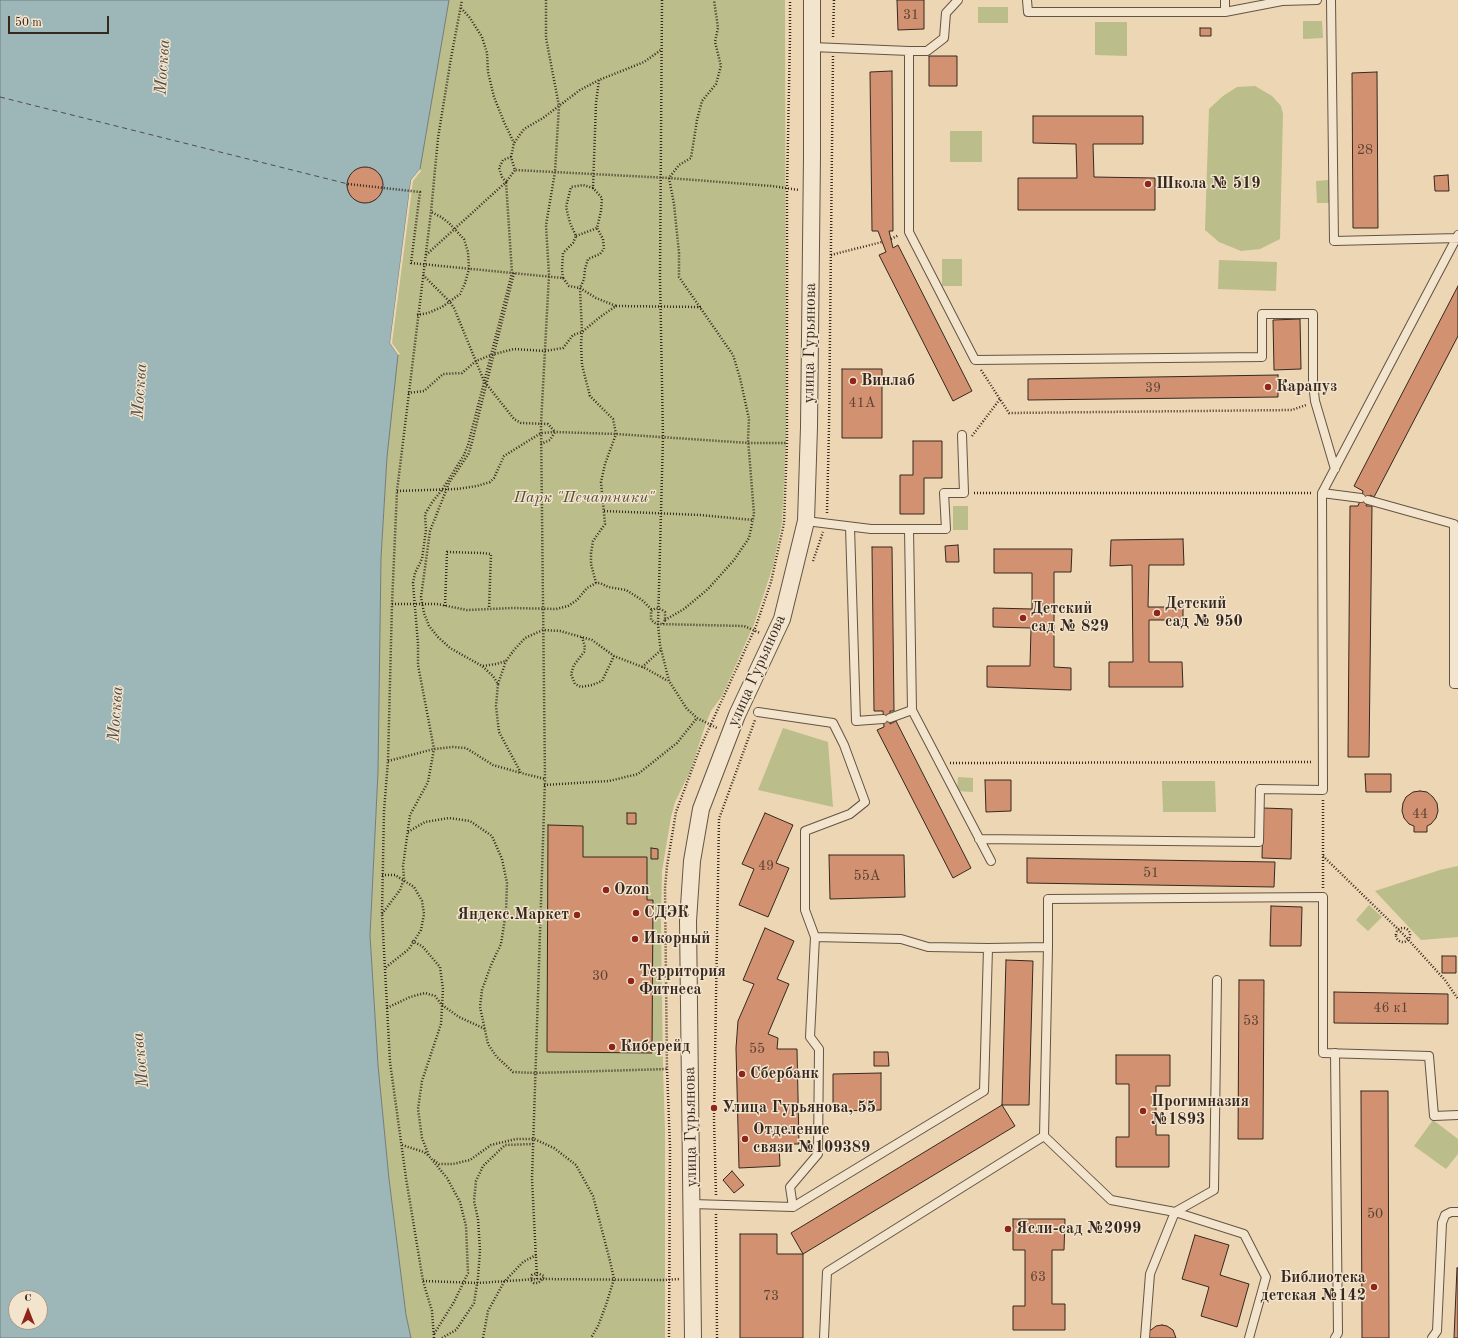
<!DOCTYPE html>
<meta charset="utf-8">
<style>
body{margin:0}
#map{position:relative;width:1458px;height:1338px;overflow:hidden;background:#ecd6b3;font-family:"Old Standard TT",serif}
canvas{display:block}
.north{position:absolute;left:8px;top:1290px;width:40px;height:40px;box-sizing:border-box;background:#f3e4ce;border:1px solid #a79988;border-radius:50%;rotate:0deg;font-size:11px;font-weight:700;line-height:16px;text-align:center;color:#36281f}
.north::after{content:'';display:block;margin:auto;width:14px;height:18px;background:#8f2418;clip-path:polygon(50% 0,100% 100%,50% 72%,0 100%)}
.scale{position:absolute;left:8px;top:16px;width:101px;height:18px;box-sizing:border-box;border:2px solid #36281f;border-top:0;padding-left:5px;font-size:12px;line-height:14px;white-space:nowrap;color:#36281f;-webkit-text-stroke:3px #f3e4ce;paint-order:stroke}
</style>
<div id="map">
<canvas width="1458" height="1338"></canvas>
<div class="north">С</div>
<div class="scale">50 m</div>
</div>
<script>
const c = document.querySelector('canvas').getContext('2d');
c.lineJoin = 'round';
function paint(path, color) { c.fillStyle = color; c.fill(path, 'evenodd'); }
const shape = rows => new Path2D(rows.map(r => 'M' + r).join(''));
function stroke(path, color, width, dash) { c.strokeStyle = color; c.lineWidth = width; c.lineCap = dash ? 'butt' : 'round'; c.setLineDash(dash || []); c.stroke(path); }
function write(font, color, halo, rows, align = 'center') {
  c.font = font + ' "Old Standard TT",serif'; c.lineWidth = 3; c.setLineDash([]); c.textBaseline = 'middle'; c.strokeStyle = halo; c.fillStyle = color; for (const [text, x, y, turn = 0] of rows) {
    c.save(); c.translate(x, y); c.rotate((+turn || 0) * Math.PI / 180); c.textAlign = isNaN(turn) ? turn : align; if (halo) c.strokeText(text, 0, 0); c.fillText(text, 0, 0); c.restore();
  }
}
const green = shape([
 [449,0,785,0,786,443,782,522,773,566,754,624,722,696,711,711,706,723,690,772,675,802,671,817,662,871,661,921,663,1069,665,1131,665,1338,411,1338,406,1315,389,1179,378,1065,370,935,378,772,381,558,387,457,390,343,411,180,420,169],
 [978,7,1008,7,1008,23,978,23],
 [1303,21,1322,21,1323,38,1303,39],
 [1095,22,1127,22,1127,56,1095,55],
 [1255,86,1272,96,1281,106,1283,114,1280,239,1260,249,1241,251,1219,242,1205,230,1209,109,1223,96,1237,87],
 [950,131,982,131,982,162,950,162],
 [1329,180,1329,203,1317,203,1316,181],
 [942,259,962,259,962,286,942,286],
 [1219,260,1277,262,1276,291,1218,289],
 [953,506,968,506,968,530,953,530],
 [783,728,828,742,833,807,758,790],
 [958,777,973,778,973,792,957,791],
 [1162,781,1215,781,1216,812,1163,812],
 [1458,866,1458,937,1421,940,1375,891,1440,870],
 [1369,905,1382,917,1368,931,1356,920],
 [1433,1120,1458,1139,1458,1154,1446,1169,1414,1146]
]);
const water = shape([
 [0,0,449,0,420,169,411,180,390,343,398,355,387,457,381,558,378,772,370,935,378,1065,389,1179,406,1315,411,1338,0,1338,0,0],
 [16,1298,40,1298,40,1322,16,1322,16,1298]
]);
const pier = shape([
 [420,169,421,171,413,181,392,343,400,354,398,355,390,343,411,180]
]);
const ferry = shape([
 [0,97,348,184]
]);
const building = shape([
 [897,0,924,0,924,29,898,30,897,0],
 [1200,28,1211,28,1211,36,1200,36,1200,28],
 [929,56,957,56,957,86,929,86,929,56],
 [892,71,893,231,889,231,893,248,898,245,972,391,953,401,879,255,886,252,878,231,872,231,870,72,892,71],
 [1377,72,1378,228,1353,228,1352,73,1377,72],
 [1033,116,1143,116,1143,144,1093,144,1094,177,1155,178,1155,210,1018,210,1018,178,1077,178,1076,144,1033,143,1033,116],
 '347 185a18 18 0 1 1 36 0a18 18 0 1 1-36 0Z',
 [1448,175,1449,191,1435,191,1434,176,1448,175],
 [1458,286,1458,336,1374,497,1370,495,1368,500,1361,498,1363,491,1354,486,1458,286],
 [1300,319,1301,369,1274,370,1273,320,1300,319],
 [842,369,882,369,882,438,842,438,842,369],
 [1278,375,1278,397,1028,400,1028,379,1278,375],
 [913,441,942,441,942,478,924,478,924,514,900,514,900,475,913,475,913,441],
 [1361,498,1368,500,1366,506,1372,506,1369,757,1348,757,1350,506,1358,506,1361,498],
 [1183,539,1184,565,1149,565,1148,607,1183,607,1183,620,1149,620,1149,662,1182,662,1183,687,1109,687,1109,662,1133,662,1132,565,1110,566,1111,540,1183,539],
 [958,545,959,562,946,562,945,546,958,545],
 [872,547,892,547,894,711,890,711,890,724,896,721,971,868,953,878,877,730,884,727,883,711,874,711,872,547],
 [994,549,1072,549,1071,572,1054,572,1054,667,1071,668,1071,690,987,687,987,666,1030,666,1031,628,993,627,993,608,1032,609,1032,573,994,573,994,549],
 [1365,774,1391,774,1391,792,1366,792,1365,774],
 [985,780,1011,780,1011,811,986,812,985,780],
 [1420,791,1427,792,1433,797,1437,803,1438,811,1436,818,1431,824,1427,826,1427,832,1414,832,1414,826,1409,824,1404,818,1402,811,1403,803,1406,797,1413,792,1420,791],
 [1263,808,1292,809,1291,859,1262,858,1263,808],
 [627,813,636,813,636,824,627,824,627,813],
 [765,813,793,825,776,863,789,868,768,917,739,905,754,869,742,864,765,813],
 [548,825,583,826,583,857,647,857,647,900,653,900,652,1053,547,1052,548,825],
 [651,848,658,849,658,859,651,859,651,848],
 [829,855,904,855,905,897,830,899,829,855],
 [1027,858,1275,862,1274,887,1027,883,1027,858],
 [1271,906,1302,907,1301,946,1270,946,1271,906],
 [765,928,794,941,777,979,789,984,768,1034,778,1038,777,1049,797,1049,799,1144,779,1144,780,1166,739,1168,736,1048,738,1021,754,984,743,980,765,928],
 [1442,956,1456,956,1456,973,1442,973,1442,956],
 [1006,960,1033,961,1029,1105,1002,1105,1006,960],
 [1239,980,1264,980,1263,1139,1238,1139,1239,980],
 [1334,992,1448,994,1448,1024,1334,1023,1334,992],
 [874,1052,888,1052,889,1066,874,1066,874,1052],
 [1116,1055,1170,1055,1170,1086,1156,1086,1156,1135,1169,1135,1169,1167,1116,1167,1116,1137,1129,1137,1129,1084,1116,1084,1116,1055],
 [881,1073,881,1110,833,1111,833,1074,881,1073],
 [1361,1091,1388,1091,1389,1338,1362,1338,1361,1091],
 [1002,1105,1015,1126,803,1254,791,1233,1002,1105],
 [732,1171,744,1185,734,1193,723,1180,732,1171],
 [1013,1219,1065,1219,1064,1250,1052,1250,1052,1304,1065,1304,1065,1330,1013,1330,1013,1306,1025,1306,1025,1250,1013,1250,1013,1219],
 [740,1234,777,1234,777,1254,803,1254,803,1338,740,1338,740,1234],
 [1195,1235,1229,1245,1220,1275,1249,1284,1237,1327,1201,1316,1209,1287,1182,1279,1195,1235],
 [1457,1268,1458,1268,1458,1338,1454,1338,1457,1268],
 [1162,1325,1167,1326,1173,1330,1176,1338,1147,1338,1147,1330,1151,1330,1156,1326,1162,1325]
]);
const path = shape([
 [662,0,660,277,663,437,658,624,660,645,669,681,687,709,697,718,717,728],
 [461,8,470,18,482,37,487,53,488,72,494,97,504,122,514,143],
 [833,37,834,0],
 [511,157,514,143,524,129,543,118,580,90,599,80,644,62,661,50],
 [348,184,420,192,411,263,563,278,569,286,580,288,596,298,616,306],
 [576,236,597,228],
 [891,239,899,235],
 [426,255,506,182,502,177,499,168,503,160,511,157,515,170,669,178,772,186,799,190],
 [831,255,882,242],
 [514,273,472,442,469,453,449,483,430,531,421,597,424,613,429,626,438,637,450,648,482,666,493,676,498,684,496,706,499,732,521,773,545,779],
 [423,275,450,302,454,308,484,381,514,419,521,423,548,424,555,432,550,440,541,444],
 [563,278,562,270,563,253,573,243,576,236,570,223,566,207,571,187,583,185,593,188,596,103,599,80],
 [417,315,428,313,442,307,460,294,465,283,469,269,468,252,464,239,449,223,441,217,431,212],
 [981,370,1009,413,1292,410,1306,405],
 [408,393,424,391,443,374,462,373,476,361,491,355,514,349,545,351,563,348,573,335,582,332,580,288,584,279,585,269,588,259,600,254,604,249,603,239,597,228,601,211,602,198,593,188],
 [972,436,1000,399],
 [397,491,457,489,477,486,490,482,494,478,504,456,541,433,555,432,616,434,749,443,787,443],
 [974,493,1313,493],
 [604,511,700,515,753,520],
 [827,513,829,428,833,56],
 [813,561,823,532],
 [596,583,591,564,591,553,593,541,605,524,601,482,605,464,616,434,613,419,590,396,582,365,581,344,582,332,600,317,616,306,701,307],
 [392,604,437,604,467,610,513,608,556,609,568,606,577,600,587,588,596,583,600,583,608,587,626,590,642,600,652,610],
 [445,606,447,552,482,553,491,554,489,609],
 [665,620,684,609,708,589,734,560,749,538,754,514,748,439,749,419,740,378,733,355,679,277,679,253,674,204,669,178,679,165,691,158,697,120,702,101,716,84,721,66,715,42,718,28,714,0],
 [663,624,665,620,665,612,661,609,656,608,651,611,651,620,655,623,658,624,744,626,760,633],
 [582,637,585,647,584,652,574,665,571,674,575,684,581,687,592,685,602,681,614,656],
 [483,666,496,664,506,661,514,650,525,638,543,630,560,631,592,640,614,656,645,668,668,681],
 [642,667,661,650],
 [498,684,506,661],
 [388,761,434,749,453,747,466,748,493,765,521,773],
 [950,763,1313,762],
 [544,785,609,781,638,774,677,743,697,718],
 [408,832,425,822,449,818,470,821,492,836,502,859,507,883,506,912,501,944,491,965,482,990,480,1007,488,1044,496,1056,513,1072,535,1073,667,1069,665,888,667,866,676,812,700,748,756,626,771,582,784,523,787,443,787,189,790,37,790,0],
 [1323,856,1404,935,1445,980,1458,999],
 [382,875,395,875,414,887,422,901,424,914,421,930,409,949,385,968],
 [1323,888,1323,799],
 [382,914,400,890,404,879,403,866,410,815,428,782,434,749,418,665,418,644,413,583,415,573,422,559,426,530,425,514,433,501,442,490,464,455,468,445,512,273,506,182,515,170],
 '1396 935a7 7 0 1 1 14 0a7 7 0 1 1-14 0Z',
 [412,941,422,946,440,967,443,989,441,1024,422,1081,418,1109,422,1138,429,1156,447,1178,460,1202,466,1226,468,1273,454,1302,434,1334],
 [387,1008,410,997,425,993,435,996,442,1005,459,1017,485,1029],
 [667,1069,670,1147,669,1338],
 [402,1145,424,1152,429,1156],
 [434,1160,439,1164,453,1164,470,1160,491,1145,516,1139,534,1139,554,1148,576,1165,593,1196,610,1261,614,1279,606,1305,598,1326,591,1338],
 [716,1195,714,1119,719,819,755,720],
 [716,1214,717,1338],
 [537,1273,544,1276,543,1279,538,1283,534,1283,531,1280,532,1275,537,1273],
 [537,1279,532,1179,545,779,541,424,549,275,546,225,555,172,559,106,546,38,546,0],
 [423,1281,478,1283,537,1279,664,1280,680,1279],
 [434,1338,432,1311,423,1281,406,1178,390,1062,382,914,384,811,388,761,392,604,397,491,431,212,438,138,451,58,462,0],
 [442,1338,456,1330,474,1303,478,1278,480,1250,478,1219,474,1201,476,1181,483,1166,505,1145,533,1144],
 [483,1338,488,1311,504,1282,523,1262,536,1255]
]);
const lane = shape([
 [1027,0,1028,12,1225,12,1225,0],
 [1331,0,1334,241,1458,238],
 [1225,12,1282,1,1317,0],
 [812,47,909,51,927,51,944,38,946,13,958,0],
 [909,51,909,232,975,360,1262,357,1262,314,1313,314,1313,383,1315,401,1335,469],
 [1322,493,1361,498],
 [1368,500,1454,524,1454,684,1458,684],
 [806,521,871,529,946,529,944,493,964,493,962,435],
 [850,527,856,721,883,719],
 [909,529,912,710,991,861],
 [758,712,833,723,844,745,865,802,850,814,805,831,805,910,815,937],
 [890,718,912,710],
 [979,839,1259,842,1260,789,1323,790,1322,493,1458,235],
 [1048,947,1048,899,1323,897,1323,1053,1429,1056,1434,1116,1458,1115],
 [1335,1053,1338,1333,1335,1338],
 [1044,1136,1111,1200,1175,1212,1214,1190,1217,980],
 [692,1204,793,1207,984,1091,988,948],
 [793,1207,790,1187,818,1154,819,1049,810,1037,815,937,901,939,928,947,988,948,1048,947,1044,1136,827,1272,824,1338],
 [1145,1338,1150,1274,1175,1212,1244,1234,1266,1277,1249,1338],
 [1432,1338,1437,1331,1442,1223,1445,1215,1451,1212,1458,1212]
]);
const street = shape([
 [693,1338,688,921,692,861,701,809,737,715,782,619,806,521,809,427,812,156,812,0]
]);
const markers = [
 [1148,184,4,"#8f2418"],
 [853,381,4,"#8f2418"],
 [1268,387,4,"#8f2418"],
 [1157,613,4,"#8f2418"],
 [1023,618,4,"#8f2418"],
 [606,890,4,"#8f2418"],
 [636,913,4,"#8f2418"],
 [577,915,4,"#8f2418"],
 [635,939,4,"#8f2418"],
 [631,981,4,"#8f2418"],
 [612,1047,4,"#8f2418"],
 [742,1074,4,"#8f2418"],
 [714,1108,4,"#8f2418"],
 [1143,1111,4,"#8f2418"],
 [745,1139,4,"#8f2418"],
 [1008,1229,4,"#8f2418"],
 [1374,1287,4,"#8f2418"]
];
const numberNames = [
 ["31",911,15],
 ["28",1365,150],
 ["39",1153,388],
 ["41А",862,403],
 ["44",1420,814],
 ["49",766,866],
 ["51",1151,873],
 ["55А",867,876],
 ["30",600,976],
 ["46 к1",1391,1008],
 ["53",1251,1021],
 ["55",757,1049],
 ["50",1375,1214],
 ["63",1038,1277],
 ["73",771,1296]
];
const poiNames = [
 ["Школа № 519",1156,184],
 ["Винлаб",861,381],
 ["Карапуз",1276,387],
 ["Детский",1165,604],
 ["сад № 950",1165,622],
 ["Детский",1031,609],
 ["сад № 829",1031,627],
 ["Ozon",614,890],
 ["СДЭК",644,913],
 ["Яндекс.Маркет",569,915,"right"],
 ["Икорный",643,939],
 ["Территория",639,972],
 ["Фитнеса",639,990],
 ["Киберейд",620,1047],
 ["Сбербанк",750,1074],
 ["Прогимназия",1151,1102],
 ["№1893",1151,1120],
 ["Улица Гурьянова, 55",722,1108],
 ["Отделение",753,1130],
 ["связи №109389",753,1148],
 ["Ясли-сад №2099",1016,1229],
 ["Библиотека",1366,1278,"right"],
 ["детская №142",1366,1296,"right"]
];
const streetNames = [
 ["улица Гурьянова",810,343,-89],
 ["улица Гурьянова",757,671,-66],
 ["улица Гурьянова",691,1127,-91]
];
const parkNames = [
 ["Парк \"Печатники\"",584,498]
];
const waterNames = [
 ["Москва",163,67,-86],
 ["Москва",140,391,-86],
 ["Москва",116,714,-86],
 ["Москва",141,1060,-96]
];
paint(green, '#bbbd8a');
paint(water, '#9db6b8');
stroke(water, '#747d7b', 1);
paint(pier, '#ecd6b3');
stroke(ferry, '#504c45', 1, [5, 4]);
paint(building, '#d29271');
stroke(building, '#36281f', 1);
stroke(lane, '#645444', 10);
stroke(street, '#645444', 18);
stroke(path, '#36281f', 2.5, [1, 2]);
stroke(lane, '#f3e4ce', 8);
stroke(street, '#f3e4ce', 16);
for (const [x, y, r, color] of markers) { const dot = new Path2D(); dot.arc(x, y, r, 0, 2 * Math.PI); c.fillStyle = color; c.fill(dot); stroke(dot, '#f3e4ce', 1.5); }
write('14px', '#5d4234', null, numberNames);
write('bold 16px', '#36281f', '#f3e4ce', poiNames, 'left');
write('16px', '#36281f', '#f3e4ce', streetNames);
write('italic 16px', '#574d3a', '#f3e4ce', parkNames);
write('italic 17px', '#504c45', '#f3e4ce', waterNames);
</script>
